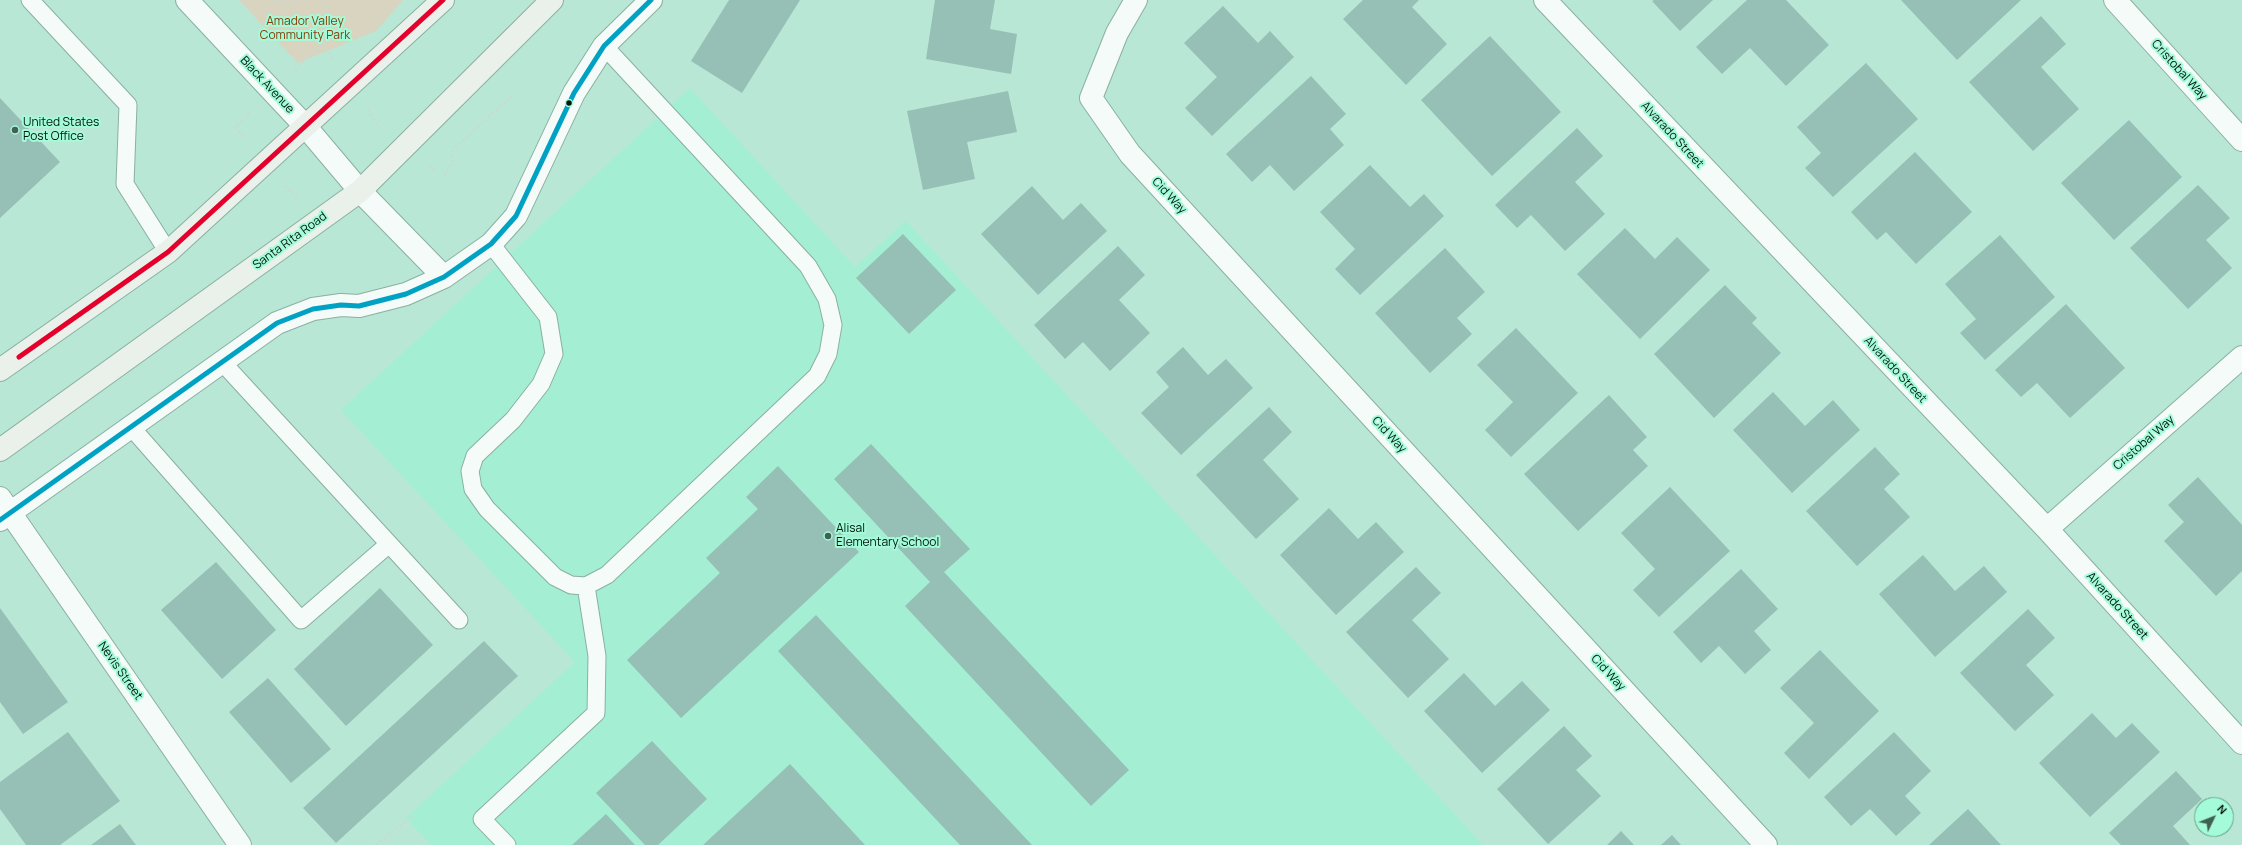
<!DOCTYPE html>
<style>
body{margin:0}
#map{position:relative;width:2242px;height:845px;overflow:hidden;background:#b8e7d5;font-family:Manrope,sans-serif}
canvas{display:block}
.north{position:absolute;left:2194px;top:797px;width:40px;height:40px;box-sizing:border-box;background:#a4fbd9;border:1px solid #62a088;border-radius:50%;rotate:47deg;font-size:11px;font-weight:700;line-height:16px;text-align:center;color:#00170e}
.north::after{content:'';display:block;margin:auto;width:14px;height:18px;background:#406054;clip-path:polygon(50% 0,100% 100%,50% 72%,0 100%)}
</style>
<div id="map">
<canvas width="2242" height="845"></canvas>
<div class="north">N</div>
</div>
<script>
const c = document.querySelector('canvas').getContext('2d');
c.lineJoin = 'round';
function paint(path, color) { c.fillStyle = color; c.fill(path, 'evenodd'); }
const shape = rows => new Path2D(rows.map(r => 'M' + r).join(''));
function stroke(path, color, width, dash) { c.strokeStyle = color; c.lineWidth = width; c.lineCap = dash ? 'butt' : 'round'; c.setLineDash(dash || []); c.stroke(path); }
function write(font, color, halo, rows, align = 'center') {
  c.font = font + ' Manrope,sans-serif'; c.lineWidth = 4; c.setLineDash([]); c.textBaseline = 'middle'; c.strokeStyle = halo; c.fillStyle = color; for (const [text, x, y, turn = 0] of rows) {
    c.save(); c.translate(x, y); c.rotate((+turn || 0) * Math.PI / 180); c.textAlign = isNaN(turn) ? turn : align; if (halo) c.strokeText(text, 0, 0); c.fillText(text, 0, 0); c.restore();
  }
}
const built = shape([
 [690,88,855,267,906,221,1483,845,431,845,406,818,575,662,341,410]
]);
const green = shape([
 [239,0,403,0,376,31,298,63]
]);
const building = shape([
 [729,0,800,0,742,93,691,61],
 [935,0,995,0,990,29,1017,34,1011,74,926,59],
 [1363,0,1419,0,1412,7,1447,44,1406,85,1343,19],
 [1654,0,1713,0,1680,31,1652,1],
 [1747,0,1786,0,1829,45,1786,86,1750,48,1722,74,1696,47],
 [1901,0,2021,0,1957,60],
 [1223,6,1258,43,1270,31,1294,57,1212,136,1185,108,1217,77,1184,43],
 [2041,16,2066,44,2041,67,2079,109,2033,151,1969,82],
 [1490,36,1561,112,1492,176,1421,100],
 [1866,63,1918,119,1833,197,1805,168,1821,153,1797,127],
 [1311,76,1346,114,1330,129,1344,145,1294,191,1270,165,1252,182,1226,154],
 [1008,91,1017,132,967,142,975,179,923,190,907,111],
 [0,98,60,162,0,218],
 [2129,120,2182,177,2114,240,2061,183],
 [1577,128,1603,156,1575,182,1605,214,1565,251,1531,215,1517,228,1495,205],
 [1915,152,1972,212,1916,264,1886,232,1877,240,1851,212],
 [1370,165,1410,207,1424,194,1444,216,1360,295,1335,269,1355,249,1320,212],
 [2198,185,2230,218,2206,240,2232,268,2188,309,2130,248],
 [1032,186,1063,220,1081,203,1107,231,1038,295,981,234],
 [1625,228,1655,259,1677,237,1710,270,1640,339,1577,274],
 [903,234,956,290,909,334,856,278],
 [2000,235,2055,297,1985,360,1960,333,1976,319,1945,284],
 [1118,246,1145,275,1119,300,1150,333,1110,371,1083,342,1065,359,1034,325],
 [1445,248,1485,292,1457,318,1472,334,1430,373,1375,313],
 [1725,285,1757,318,1752,323,1781,353,1714,418,1654,354],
 [2066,304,2125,368,2070,418,2037,383,2021,397,1995,370],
 [1516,328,1578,393,1511,457,1485,430,1513,402,1477,365],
 [1183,347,1208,375,1226,359,1253,388,1181,455,1141,413,1169,387,1156,372],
 [1773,392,1805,426,1833,400,1860,430,1792,493,1733,430],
 [1609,395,1647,437,1633,450,1648,466,1578,531,1524,474],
 [1269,407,1292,432,1263,460,1299,499,1256,539,1196,475],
 [871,444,970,549,944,572,1129,770,1091,806,905,606,930,582,834,479],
 [1875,447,1900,474,1884,489,1910,517,1857,566,1806,511],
 [778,466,859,552,681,718,627,660,720,573,706,558,758,509,746,497],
 [2198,477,2242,525,2242,571,2216,596,2164,541,2184,522,2168,505],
 [1670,487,1730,551,1659,617,1633,590,1655,569,1621,533],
 [1329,508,1358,539,1376,522,1404,552,1336,615,1280,555],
 [1923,555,1955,591,1984,566,2007,592,1935,657,1879,594],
 [216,562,276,630,222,679,161,610],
 [1416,567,1441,593,1412,620,1449,659,1408,698,1346,632],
 [1741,569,1778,609,1754,631,1771,650,1745,674,1719,646,1701,663,1673,632],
 [380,588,433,645,346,726,294,669],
 [0,608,68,702,23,734,0,702],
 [2028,609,2055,638,2026,665,2054,695,2015,731,1960,673],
 [816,615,1032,845,960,845,778,651],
 [484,641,518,676,336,843,303,808],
 [1820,650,1879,711,1809,779,1784,753,1814,723,1780,688],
 [1464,673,1495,706,1522,681,1550,710,1482,773,1424,711],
 [268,678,331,749,291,783,229,712],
 [2092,713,2116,738,2132,723,2160,752,2090,817,2039,763],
 [1564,726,1592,756,1576,770,1601,796,1548,844,1497,789],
 [68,732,120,801,60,845,26,845,0,809,0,782],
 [1894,732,1931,771,1905,796,1921,813,1896,836,1870,809,1851,826,1824,797],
 [652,741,707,799,658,845,645,845,596,793],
 [790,764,865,845,703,845],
 [2176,771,2202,799,2173,826,2190,845,2121,845,2109,833],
 [1968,809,2001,845,1929,845],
 [606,814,635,845,572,845],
 [120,824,136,845,91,845],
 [1621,831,1634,845,1607,845],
 [1672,835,1681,845,1661,845]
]);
const path = shape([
 [272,0,291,5,301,0],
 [323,43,324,0],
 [295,70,323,43,334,59],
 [368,110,379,128],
 [246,140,235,127,251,112],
 [429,166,435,171],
 [445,175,453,160,452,155,455,148,513,95],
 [286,186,297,199],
 [376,845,414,815]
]);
const service = shape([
 [30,0,128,105,125,184,168,252],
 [491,244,548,317,554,354,541,384,513,420,475,456,470,471,473,489,487,509,555,577,571,585,586,586,607,575,817,376,828,354,833,325,827,299,808,266,604,46],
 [222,362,459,620],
 [131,427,301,620,389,544],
 [507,845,482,819,596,713,597,656,586,586]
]);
const minor = shape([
 [187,0,306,127,360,191,444,277],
 [1136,0,1117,33,1091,98,1130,154,1766,845],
 [1545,0,2047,529,2242,743],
 [2115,0,2242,140],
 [0,498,240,845],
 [0,520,277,323,313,309,341,305,359,306,406,294,444,277,491,244,516,216,574,93,604,46,651,0],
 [2047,529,2242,357]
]);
const secondary = shape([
 [0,370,168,252,443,0],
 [0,450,360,191,552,0]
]);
const bus1 = shape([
 [19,357,168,252,443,0]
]);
const bus2 = shape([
 [0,520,277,323,313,309,341,305,359,306,406,294,444,277,491,244,516,216,574,93,604,46,651,0]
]);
const markers = [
 [569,103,3.5,"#00170e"],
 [15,130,4,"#406054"],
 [828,536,4,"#406054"]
];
const parkNames = [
 ["Amador Valley",305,22],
 ["Community Park",305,36]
];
const streetNames = [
 ["Cristobal Way",2179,70,48],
 ["Black Avenue",267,85,47],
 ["Alvarado Street",1672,135,47],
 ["Cid Way",1169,196,47],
 ["Santa Rita Road",290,241,-36],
 ["Alvarado Street",1895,370,47],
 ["Cid Way",1389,435,47],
 ["Cristobal Way",2144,443,-41],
 ["Alvarado Street",2117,606,48],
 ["Nevis Street",120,671,55],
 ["Cid Way",1608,673,47]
];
const poiNames = [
 ["United States",23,123],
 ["Post Office",23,137],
 ["Alisal",836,529],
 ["Elementary School",836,543]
];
paint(built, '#a4efd3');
paint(green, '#d8d4bf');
paint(building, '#96bfb6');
stroke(service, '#8ab0a2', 19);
stroke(minor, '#8ab0a2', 24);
stroke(secondary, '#8ab0a2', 24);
stroke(path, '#cad9d3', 2.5, [2, 3]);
stroke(service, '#f4fbf9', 17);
stroke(minor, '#f4fbf9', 22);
stroke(secondary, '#eaf1eb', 22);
stroke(bus1, '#e4002b', 5);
stroke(bus2, '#00a2c4', 5);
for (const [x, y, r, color] of markers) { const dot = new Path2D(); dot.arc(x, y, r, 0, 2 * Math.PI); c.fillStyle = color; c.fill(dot); stroke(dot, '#a4fbd9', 1.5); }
write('12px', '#873b06', '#a4fbd9', parkNames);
write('12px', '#00170e', '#a4fbd9', streetNames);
write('12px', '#00170e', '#a4fbd9', poiNames, 'left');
</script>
